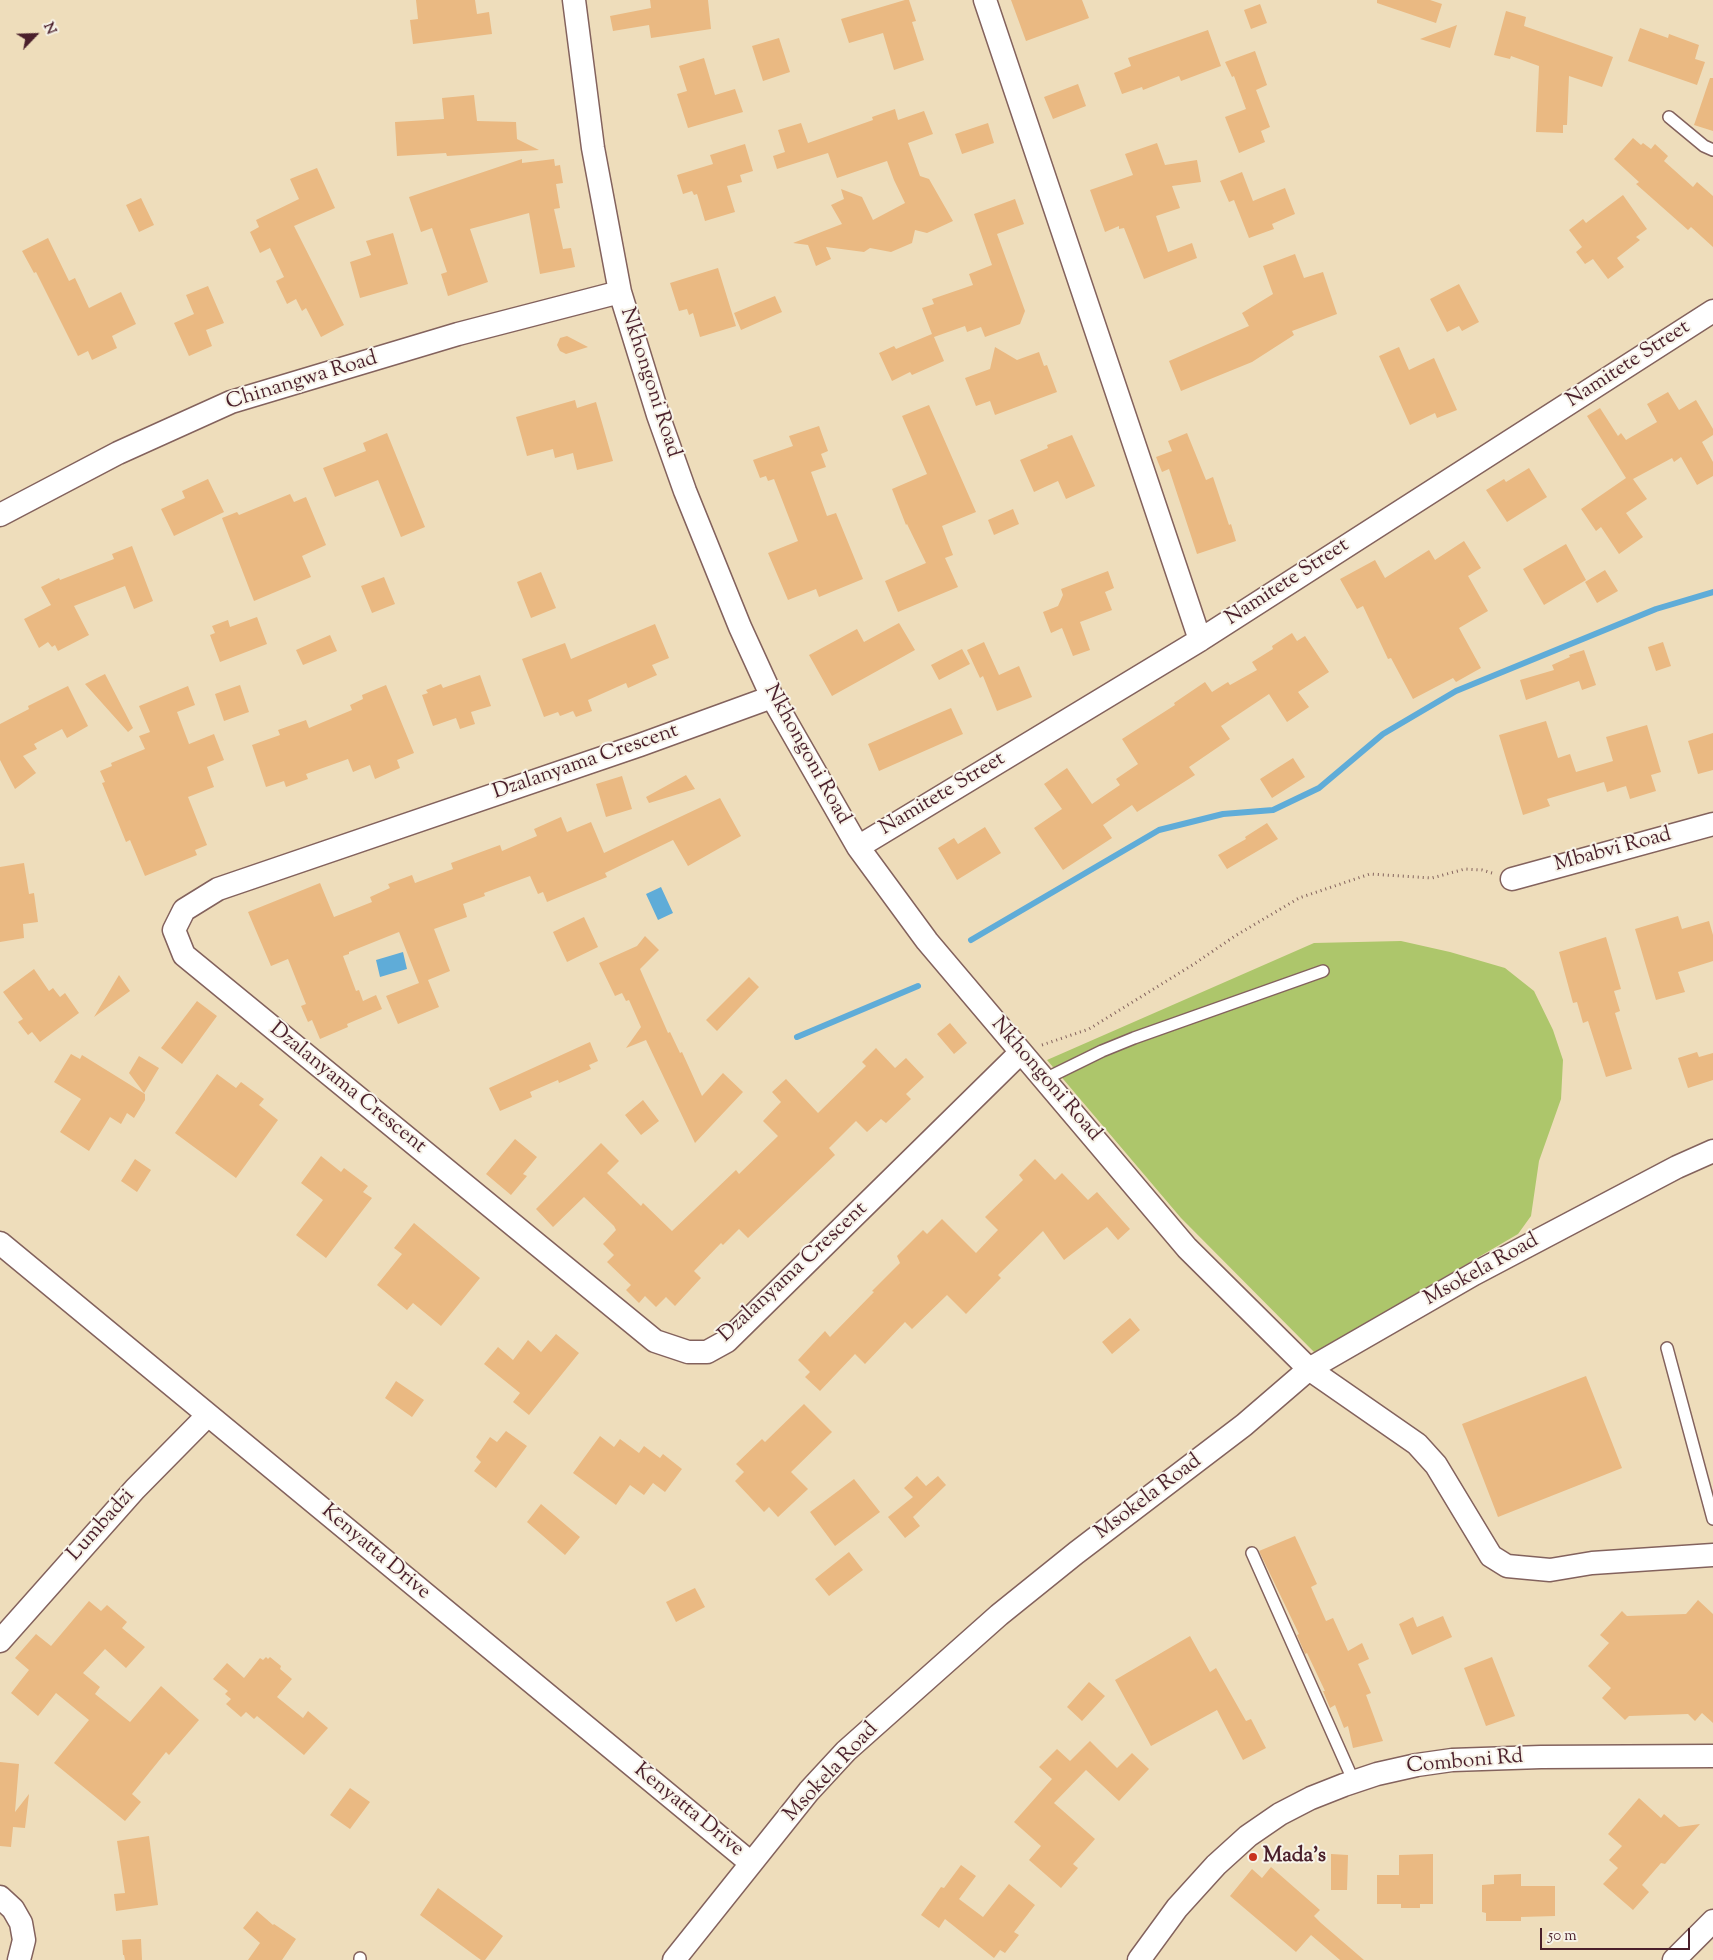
<!DOCTYPE html>
<style>
body{margin:0}
#map{position:relative;width:1713px;height:1960px;overflow:hidden;background:#edb;font-family:"Sorts Mill Goudy",serif}
canvas{display:block}
.north{position:absolute;left:10px;top:10px;width:50px;height:50px;-webkit-text-stroke:4px #f7f3e8;paint-order:stroke;rotate:66deg;font-size:14px;font-weight:700;line-height:20px;text-align:center;color:#4a1f2b}
.north::after{content:'';display:block;margin:auto;width:18px;height:22px;background:#4a1f2b;clip-path:polygon(50% 0,100% 100%,50% 72%,0 100%)}
.scale{position:absolute;left:1540px;top:1928px;width:150px;height:22px;box-sizing:border-box;border:2px solid #4a1f2b;border-top:0;padding-left:6px;font-size:15px;line-height:18px;white-space:nowrap;color:#4a1f2b;-webkit-text-stroke:4px #f7f3e8;paint-order:stroke}
</style>
<div id="map">
<canvas width="1713" height="1960"></canvas>
<div class="north">N</div>
<div class="scale">50 m</div>
</div>
<script>
const c = document.querySelector('canvas').getContext('2d');
c.lineJoin = 'round';
function paint(path, color) { c.fillStyle = color; c.fill(path, 'evenodd'); }
const shape = rows => new Path2D(rows.map(r => 'M' + r).join(''));
function stroke(path, color, width, dash) { c.strokeStyle = color; c.lineWidth = width; c.lineCap = dash ? 'butt' : 'round'; c.setLineDash(dash || []); c.stroke(path); }
function write(font, color, halo, rows, align = 'center') {
  c.font = font + ' "Sorts Mill Goudy",serif'; c.lineWidth = 4; c.setLineDash([]); c.textBaseline = 'middle'; c.strokeStyle = halo; c.fillStyle = color; for (const [text, x, y, turn = 0] of rows) {
    c.save(); c.translate(x, y); c.rotate((+turn || 0) * Math.PI / 180); c.textAlign = isNaN(turn) ? turn : align; if (halo) c.strokeText(text, 0, 0); c.fillText(text, 0, 0); c.restore();
  }
}
const green = shape([
 [1401,941,1450,952,1505,968,1534,991,1553,1030,1563,1060,1561,1099,1539,1161,1531,1216,1518,1234,1315,1353,1181,1218,1047,1060,1314,943]
]);
const water = shape([
 [661,887,673,913,658,920,646,894],
 [403,952,407,969,380,977,376,960]
]);
const stream = shape([
 [971,940,1159,830,1223,814,1273,810,1319,788,1383,734,1456,691,1656,609,1713,592],
 [797,1037,918,986]
]);
const building = shape([
 [416,0,475,0,477,14,489,12,492,34,413,44,410,20,418,19],
 [650,0,708,0,711,29,651,38,649,25,613,31,610,16,651,8],
 [905,0,909,0,916,21,912,22,924,60,894,70,883,33,849,43,841,19],
 [1011,0,1082,0,1089,18,1026,41],
 [1377,0,1430,0,1442,4,1436,23,1377,3],
 [1260,4,1267,23,1251,29,1244,10],
 [1506,11,1526,17,1524,26,1613,57,1602,87,1569,76,1567,125,1563,125,1563,133,1536,132,1539,66,1511,56,1510,59,1494,55],
 [1457,25,1450,48,1420,39],
 [1640,28,1668,38,1669,34,1699,45,1695,59,1705,62,1697,85,1628,61],
 [1208,30,1221,66,1181,81,1179,76,1143,90,1142,87,1122,94,1114,73,1131,66,1128,58],
 [779,38,790,72,763,81,752,46],
 [1255,51,1267,85,1256,90,1270,127,1261,131,1265,142,1239,153,1225,117,1246,109,1234,76,1232,77,1225,62],
 [704,58,715,95,735,89,743,112,688,128,677,94,687,91,679,66],
 [1710,78,1713,78,1713,131,1694,125],
 [1078,84,1086,106,1053,119,1044,97],
 [474,95,477,121,516,122,517,139,539,150,447,156,446,153,397,156,395,122,444,119,442,98],
 [895,109,898,120,924,111,933,134,908,143,920,176,929,179,953,221,927,233,915,230,912,243,891,252,870,248,864,252,826,247,831,259,816,266,808,245,793,243,842,224,831,205,844,199,841,189,862,197,873,220,905,203,894,180,887,161,837,178,828,153,777,169,773,156,785,152,778,130,801,123,808,143,873,120,872,117],
 [988,123,994,143,962,154,955,134],
 [1633,138,1641,145,1643,143,1651,149,1655,144,1668,156,1664,161,1693,187,1697,182,1713,196,1713,247,1691,227,1688,230,1636,184,1639,182,1614,159],
 [1157,143,1165,165,1197,160,1201,182,1172,186,1180,208,1156,216,1168,252,1192,243,1197,258,1144,279,1124,228,1119,229,1119,226,1105,232,1090,190,1133,175,1125,154],
 [745,144,753,171,740,175,742,182,727,186,735,212,705,221,697,194,694,195,692,191,683,194,677,175,713,164,710,155],
 [522,159,522,163,554,159,555,166,560,165,563,183,556,184,560,208,554,209,563,249,571,248,575,267,540,274,529,213,470,229,488,282,448,296,441,274,447,272,432,228,421,232,409,197],
 [317,168,335,208,294,226,344,325,321,337,306,308,302,311,296,299,287,304,276,281,284,277,270,248,260,253,250,232,259,227,256,220,299,199,290,179],
 [1242,172,1253,201,1285,188,1295,214,1272,224,1274,229,1249,238,1234,200,1229,202,1220,181],
 [1623,195,1647,229,1636,237,1640,240,1617,258,1624,267,1608,279,1593,259,1585,264,1576,252,1582,247,1569,230,1583,219,1586,223],
 [141,198,154,225,139,232,126,205],
 [1015,199,1024,224,997,234,1025,311,1020,324,985,337,981,327,967,332,965,326,934,337,944,361,912,375,910,372,892,381,879,353,894,346,896,349,932,334,922,308,934,304,932,299,973,285,969,274,992,265,974,214],
 [393,233,408,284,360,298,350,262,371,255,366,241],
 [48,238,69,281,75,278,89,308,121,292,136,324,112,336,117,348,92,360,88,351,78,356,36,272,34,273,22,251],
 [1295,254,1304,278,1323,272,1337,314,1292,331,1294,335,1252,362,1181,391,1169,361,1249,326,1242,313,1273,294,1263,266],
 [718,268,736,326,700,337,693,313,689,315,687,309,679,311,670,283],
 [1459,284,1479,322,1462,331,1459,326,1447,332,1430,299],
 [208,286,224,323,206,330,212,346,189,356,174,323,194,314,186,295],
 [775,296,782,312,741,330,734,313],
 [567,336,588,347,566,354,560,351,557,345,560,338],
 [995,347,1017,360,1039,352,1044,366,1047,365,1057,392,995,415,990,401,976,406,965,378,990,369],
 [1399,347,1409,370,1434,358,1457,410,1437,418,1435,413,1410,425,1379,356],
 [1668,392,1679,410,1696,400,1713,429,1713,435,1702,442,1713,462,1713,476,1697,485,1681,457,1674,462,1672,458,1633,479,1647,499,1626,513,1643,537,1619,554,1601,527,1596,531,1581,509,1626,478,1587,416,1600,408,1618,436,1621,433,1626,440,1657,422,1647,404],
 [575,400,577,408,596,402,613,461,577,470,573,453,555,458,553,449,527,456,516,417],
 [929,405,976,512,942,526,953,555,945,558,958,587,898,612,885,581,926,563,907,524,906,525,892,489,927,474,902,416],
 [819,426,828,451,821,454,826,467,811,472,827,516,836,513,863,579,819,597,816,589,788,600,768,553,798,541,774,479,768,481,766,476,760,478,753,460,793,446,789,436],
 [387,433,425,527,401,537,378,480,335,497,323,468,366,451,363,443],
 [1187,433,1206,480,1213,477,1229,525,1231,524,1236,541,1197,554,1169,469,1162,472,1156,457,1172,451,1168,441],
 [1072,435,1095,486,1066,499,1058,481,1034,492,1020,460,1048,448,1047,445],
 [1529,468,1547,497,1507,522,1486,490,1504,479,1506,482],
 [208,479,224,512,174,536,161,509,185,498,182,491],
 [290,494,294,502,306,497,326,545,302,556,311,577,254,601,222,518,237,512,239,515],
 [1013,509,1019,524,994,535,988,520],
 [1464,541,1481,568,1468,576,1488,611,1459,628,1481,668,1456,682,1453,678,1413,699,1391,658,1388,659,1363,606,1357,609,1340,579,1375,560,1385,578,1429,550,1435,560],
 [1566,544,1586,580,1544,605,1523,569],
 [132,546,153,601,134,609,125,586,74,606,89,635,58,651,55,645,52,647,48,642,39,648,24,619,51,605,41,587,59,578,60,580,114,559,112,554],
 [1605,570,1618,591,1597,603,1585,582],
 [1108,571,1114,588,1105,592,1112,610,1080,622,1090,650,1073,656,1062,628,1051,633,1043,612,1058,606,1063,595,1061,589],
 [541,572,556,608,531,618,517,582],
 [384,577,395,604,372,613,361,586],
 [257,617,267,644,220,662,210,635,215,633,212,626,228,620,230,627],
 [899,623,915,650,832,696,809,655,857,629,864,642],
 [655,624,669,658,652,665,657,675,628,688,626,683,588,700,592,711,576,717,573,711,560,716,558,712,544,717,522,659,565,643,571,659],
 [1292,633,1297,641,1305,636,1329,672,1298,692,1309,707,1287,722,1269,694,1221,726,1230,739,1189,767,1195,775,1137,812,1132,805,1103,825,1112,838,1063,870,1034,828,1062,809,1044,784,1067,768,1092,804,1120,785,1116,779,1138,764,1122,739,1175,705,1174,703,1205,682,1212,692,1228,682,1230,685,1257,670,1252,662,1273,649,1272,646],
 [330,635,337,651,303,665,296,650],
 [984,642,999,675,1019,666,1032,697,997,711,983,676,980,678,967,650],
 [1663,642,1671,666,1656,671,1648,647],
 [962,649,970,664,939,680,931,665],
 [1584,650,1596,685,1582,690,1579,681,1526,700,1520,680,1554,670,1552,665,1570,657,1569,655],
 [105,674,133,728,128,732,85,684],
 [480,675,491,706,471,712,475,724,460,729,456,718,433,726,422,695,428,693,426,690,441,684,443,688],
 [240,685,249,712,224,721,215,694],
 [386,685,414,753,397,760,400,768,375,779,370,765,353,772,348,759,306,774,308,779,286,787,284,781,266,787,252,745,280,735,278,730,306,720,309,728,352,710,350,705,363,699,362,695],
 [68,686,88,726,67,738,62,729,34,744,37,749,23,756,36,773,15,789,0,760,0,724,29,709,28,706],
 [188,686,195,705,177,712,189,744,214,734,224,760,207,767,214,787,188,797,207,845,195,850,197,855,145,876,130,840,126,842,102,783,105,782,100,771,112,766,111,763,145,749,139,736,150,732,139,706],
 [951,708,963,734,879,771,868,744],
 [1546,721,1558,758,1570,754,1576,772,1613,761,1606,737,1647,725,1661,772,1651,775,1656,791,1630,799,1626,786,1607,792,1604,782,1547,799,1550,806,1523,815,1499,735],
 [1713,733,1713,770,1698,774,1688,741],
 [1293,758,1305,777,1272,798,1260,779],
 [686,775,695,789,649,803,646,797],
 [622,776,632,809,606,817,596,784],
 [720,798,741,836,688,866,673,840,605,873,607,877,547,902,543,892,538,894,530,876,484,893,485,896,463,904,467,917,434,929,450,971,428,980,439,1007,398,1024,386,996,419,983,399,932,349,952,349,954,343,956,356,991,359,990,363,1001,376,995,382,1009,347,1024,348,1027,320,1039,312,1020,308,1022,301,1006,306,1004,288,959,271,966,248,912,320,883,334,917,372,902,370,897,390,888,388,884,412,875,415,883,453,869,451,863,500,845,502,851,537,836,534,829,561,817,567,832,591,822,604,853],
 [1267,823,1278,839,1227,869,1218,855,1246,839,1245,837],
 [985,827,1001,853,957,880,938,848,954,838,958,844],
 [24,863,29,894,34,893,38,922,23,924,24,938,0,942,0,867],
 [1678,916,1682,929,1709,921,1713,935,1713,961,1678,972,1685,992,1656,1000,1635,929],
 [584,917,598,947,567,962,553,932],
 [645,936,659,950,640,969,668,1033,670,1032,680,1053,682,1052,702,1096,723,1073,743,1092,695,1143,646,1040,626,1048,641,1027,629,1000,626,1001,622,993,615,996,599,963,637,946],
 [1606,937,1621,989,1614,991,1620,1011,1615,1013,1632,1069,1606,1077,1588,1021,1583,1023,1577,1002,1573,1003,1559,952],
 [34,969,49,991,53,988,60,997,65,993,79,1013,40,1042,32,1032,28,1035,18,1022,23,1019,3,992],
 [119,975,130,991,94,1017],
 [749,977,759,987,717,1031,706,1020],
 [197,1001,217,1016,182,1064,161,1048],
 [950,1023,967,1043,954,1054,937,1034],
 [590,1042,598,1061,589,1065,591,1069,559,1083,558,1080,530,1092,532,1097,500,1111,489,1088],
 [876,1048,895,1068,906,1058,924,1077,906,1094,911,1099,886,1123,881,1119,867,1132,856,1121,829,1148,835,1155,748,1238,739,1229,723,1245,721,1243,694,1271,701,1278,675,1306,666,1297,656,1307,645,1296,639,1303,626,1290,631,1285,607,1262,614,1255,603,1244,616,1230,614,1226,584,1197,553,1227,536,1209,601,1143,619,1161,607,1173,641,1206,643,1203,672,1231,736,1170,739,1174,778,1136,763,1121,781,1102,772,1092,786,1079,818,1113,866,1066,862,1062],
 [1697,1052,1699,1057,1713,1053,1713,1080,1688,1088,1678,1058],
 [71,1054,80,1059,82,1055,145,1094,145,1100,134,1118,127,1113,121,1124,110,1117,89,1151,60,1132,81,1099,54,1082],
 [139,1056,159,1068,144,1093,129,1073],
 [217,1074,236,1088,241,1082,264,1099,259,1105,278,1120,236,1178,175,1133],
 [643,1100,659,1121,641,1135,625,1115],
 [515,1139,537,1157,523,1174,527,1176,511,1195,486,1174],
 [321,1156,341,1172,344,1168,368,1186,363,1192,372,1198,326,1258,296,1235,323,1200,301,1183],
 [135,1159,151,1170,137,1192,121,1181],
 [1035,1159,1055,1180,1062,1173,1088,1200,1097,1192,1130,1229,1118,1240,1107,1227,1064,1260,1043,1231,998,1275,1001,1278,966,1314,947,1295,912,1329,905,1322,865,1364,855,1354,820,1391,805,1377,810,1372,798,1360,825,1331,830,1337,874,1292,872,1291,900,1263,897,1256,923,1230,927,1234,942,1219,976,1253,998,1230,985,1217,1023,1180,1019,1175],
 [414,1223,480,1278,441,1326,413,1303,407,1310,377,1285,402,1254,394,1248],
 [1130,1318,1140,1330,1112,1354,1102,1342],
 [556,1334,579,1353,529,1415,513,1402,520,1393,484,1364,498,1347,513,1360,528,1340,541,1352],
 [1586,1376,1622,1468,1498,1517,1462,1424],
 [396,1381,424,1400,412,1417,385,1398],
 [804,1404,832,1432,791,1472,808,1489,778,1517,769,1507,764,1512,735,1481,744,1472,736,1464,762,1439,765,1442],
 [506,1431,527,1446,496,1488,474,1471,481,1462,476,1457,490,1437,497,1442],
 [600,1436,614,1447,620,1439,639,1453,644,1446,660,1458,663,1454,682,1469,665,1492,653,1483,644,1495,630,1485,616,1505,573,1473],
 [917,1476,926,1486,938,1476,946,1485,913,1517,920,1526,905,1538,888,1517,913,1497,904,1488],
 [854,1479,880,1512,835,1546,810,1512],
 [541,1504,580,1537,565,1555,527,1522],
 [1295,1536,1317,1584,1311,1587,1326,1621,1333,1618,1348,1651,1362,1643,1369,1659,1358,1664,1371,1693,1366,1695,1383,1741,1353,1748,1348,1726,1344,1728,1335,1705,1330,1708,1323,1691,1325,1691,1307,1653,1305,1654,1297,1635,1299,1634,1259,1551],
 [849,1552,863,1570,829,1596,815,1579],
 [695,1588,705,1607,676,1622,666,1602],
 [1698,1600,1713,1614,1713,1723,1702,1713,1695,1721,1688,1714,1629,1716,1625,1720,1602,1698,1611,1688,1588,1666,1609,1643,1600,1635,1622,1611,1627,1616,1686,1614],
 [89,1601,101,1611,107,1605,127,1622,122,1628,145,1647,126,1668,105,1649,83,1673,100,1687,95,1694,130,1722,161,1686,199,1720,169,1755,166,1752,132,1794,141,1802,125,1821,54,1763,89,1720,56,1693,38,1716,11,1693,29,1670,15,1658,36,1634,51,1646],
 [1443,1616,1452,1637,1412,1655,1399,1624,1413,1617,1417,1627],
 [1190,1636,1210,1672,1216,1668,1246,1721,1251,1719,1266,1748,1243,1760,1217,1710,1151,1746,1115,1680],
 [266,1657,268,1659,270,1657,281,1666,280,1669,292,1679,277,1697,303,1718,308,1711,328,1728,304,1755,257,1716,254,1719,246,1712,241,1717,226,1704,231,1699,225,1694,228,1691,213,1679,227,1663,244,1678,260,1658,263,1660],
 [1492,1657,1515,1716,1486,1726,1464,1668],
 [1089,1682,1105,1696,1082,1721,1067,1707],
 [1090,1741,1117,1768,1132,1753,1149,1769,1119,1801,1086,1770,1054,1803,1095,1839,1073,1864,1078,1868,1061,1888,1029,1860,1041,1846,1014,1822,1052,1779,1039,1767,1057,1749,1070,1761],
 [0,1762,19,1764,15,1812,29,1794,25,1828,13,1827,11,1847,0,1846],
 [350,1788,370,1802,350,1829,330,1815],
 [1639,1798,1661,1818,1664,1814,1679,1827,1700,1824,1665,1864,1661,1863,1642,1885,1649,1892,1633,1910,1603,1884,1618,1868,1609,1860,1622,1846,1608,1834],
 [149,1836,158,1905,116,1911,114,1894,125,1893,117,1841],
 [1331,1854,1348,1855,1347,1890,1331,1890],
 [1433,1854,1433,1904,1420,1904,1420,1908,1401,1908,1401,1904,1377,1904,1377,1875,1399,1875,1399,1855],
 [961,1865,976,1876,959,1899,983,1917,1009,1884,1035,1905,1014,1932,1019,1935,1005,1953,1000,1950,994,1958,945,1919,939,1928,921,1915,941,1887,944,1888],
 [1271,1867,1320,1910,1314,1916,1321,1923,1364,1960,1340,1960,1311,1935,1296,1952,1230,1896,1252,1869,1262,1878],
 [1521,1874,1521,1886,1555,1886,1555,1916,1521,1917,1521,1921,1486,1921,1486,1913,1482,1912,1482,1885,1494,1884,1494,1875],
 [438,1888,503,1936,485,1960,481,1960,420,1915],
 [257,1911,273,1925,274,1924,296,1939,282,1960,248,1960,260,1943,243,1928],
 [141,1939,142,1960,125,1960,124,1955,123,1955,122,1940]
]);
const path = shape([
 [1042,1045,1089,1029,1194,964,1235,936,1299,898,1370,874,1432,878,1465,869,1482,870,1492,873]
]);
const lane = shape([
 [1669,117,1704,146,1713,150],
 [1045,1079,1102,1051,1134,1038,1323,971],
 [1667,1348,1713,1519],
 [1252,1553,1354,1782],
 [360,1958,360,1960]
]);
const street = shape([
 [574,0,593,148,620,292,658,415,685,491,740,627,772,697,858,847,927,941,1187,1248,1309,1369,1417,1444,1436,1465,1491,1556,1507,1566,1550,1570,1592,1563,1713,1555],
 [985,0,1200,640],
 [0,515,118,453,231,402,458,334,620,292],
 [772,697,640,745,218,889,184,910,174,930,184,955,655,1341,688,1352,707,1352,727,1341,1021,1052],
 [858,847,1200,640,1713,311],
 [1512,879,1713,824],
 [0,1243,751,1863],
 [0,1641,135,1489,208,1415],
 [0,1897,13,1909,21,1923,24,1940,19,1960],
 [674,1960,809,1791,846,1751,999,1615,1076,1553,1244,1425,1309,1369,1474,1274,1677,1167,1713,1151],
 [1139,1960,1177,1908,1216,1865,1248,1836,1280,1814,1311,1798,1344,1785,1377,1774,1417,1765,1452,1760,1541,1757,1713,1756],
 [1674,1960,1713,1921]
]);
const markers = [
 [1253,1857,5,"#c8321e"]
];
const streetNames = [
 ["Namitete Street",1629,365,-33],
 ["Chinangwa Road",302,382,-17],
 ["Nkhongoni Road",649,383,72],
 ["Namitete Street",1288,583,-33],
 ["Nkhongoni Road",806,755,61],
 ["Dzalanyama Crescent",586,763,-19],
 ["Namitete Street",943,795,-31],
 ["Mbabvi Road",1613,851,-15],
 ["Nkhongoni Road",1045,1080,49],
 ["Dzalanyama Crescent",347,1089,39],
 ["Msokela Road",1482,1271,-29],
 ["Dzalanyama Crescent",794,1273,-43],
 ["Msokela Road",1149,1498,-37],
 ["Lumbadzi",102,1526,-48],
 ["Kenyatta Drive",375,1553,40],
 ["Comboni Rd",1465,1763,-5],
 ["Msokela Road",832,1773,-47],
 ["Kenyatta Drive",688,1811,39]
];
const poiNames = [
 ["Mada's",1263,1857]
];
paint(green, '#adc66b');
paint(water, '#5facd8');
stroke(stream, '#5facd8', 6);
paint(building, '#eab982');
stroke(lane, '#83625d', 14);
stroke(street, '#83625d', 25);
stroke(path, '#83625d', 3, [1, 4]);
stroke(lane, '#fff', 11);
stroke(street, '#fff', 22);
for (const [x, y, r, color] of markers) { const dot = new Path2D(); dot.arc(x, y, r, 0, 2 * Math.PI); c.fillStyle = color; c.fill(dot); stroke(dot, '#f7f3e8', 2); }
write('21px', '#4a1f2b', '#f7f3e8', streetNames);
write('bold 21px', '#4a1f2b', '#f7f3e8', poiNames, 'left');
</script>
